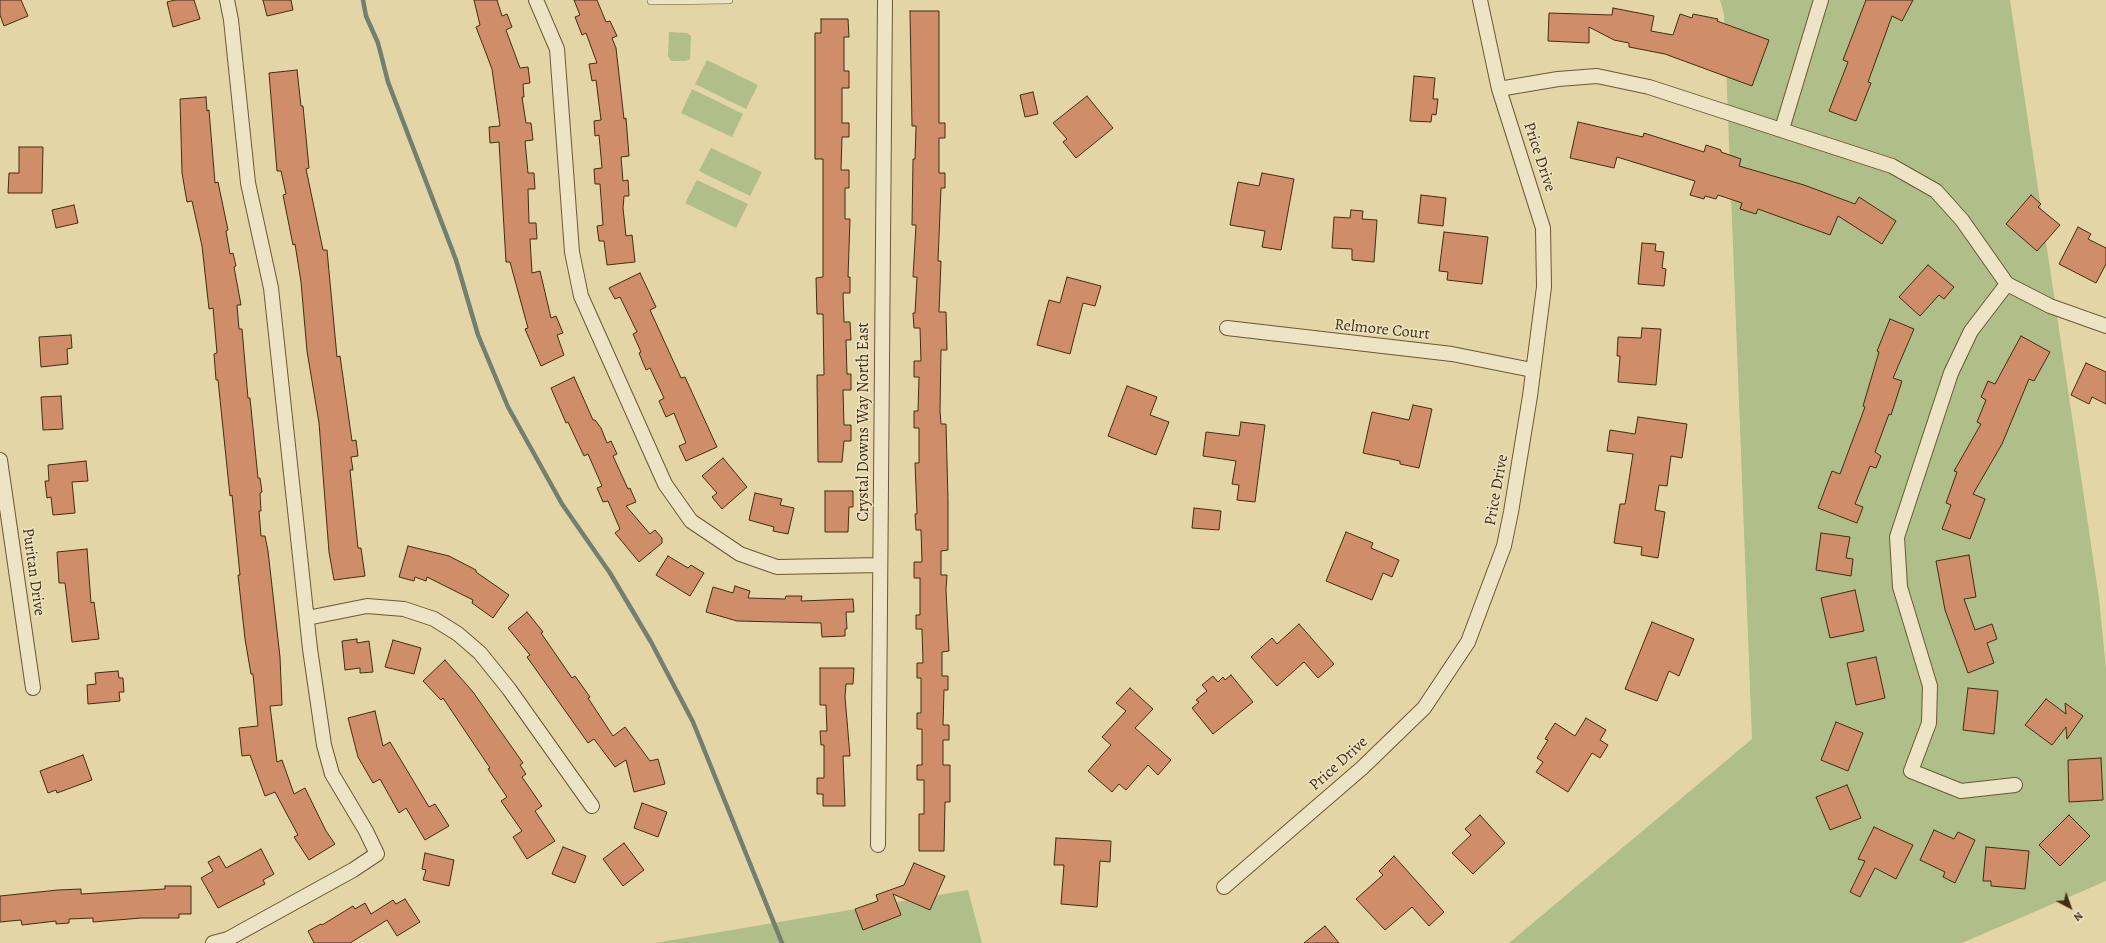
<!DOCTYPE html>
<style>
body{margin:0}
#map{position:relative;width:2106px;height:943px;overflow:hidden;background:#e4d5a7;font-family:Alegreya,serif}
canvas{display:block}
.north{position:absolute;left:2050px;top:887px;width:40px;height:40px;-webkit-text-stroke:3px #ede4c6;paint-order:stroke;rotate:139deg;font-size:11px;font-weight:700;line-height:16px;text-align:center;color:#422d0f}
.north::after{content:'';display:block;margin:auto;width:14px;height:18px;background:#422d0f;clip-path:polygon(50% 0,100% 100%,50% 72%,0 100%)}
</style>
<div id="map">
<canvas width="2106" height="943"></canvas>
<div class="north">N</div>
</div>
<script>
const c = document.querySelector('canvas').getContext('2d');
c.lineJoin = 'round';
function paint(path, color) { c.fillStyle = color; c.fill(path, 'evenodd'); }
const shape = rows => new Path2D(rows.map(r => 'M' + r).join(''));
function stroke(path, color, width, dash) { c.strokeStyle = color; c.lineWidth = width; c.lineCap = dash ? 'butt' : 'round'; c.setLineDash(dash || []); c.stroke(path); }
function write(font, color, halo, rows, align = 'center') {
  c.font = font + ' Alegreya,serif'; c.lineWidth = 3; c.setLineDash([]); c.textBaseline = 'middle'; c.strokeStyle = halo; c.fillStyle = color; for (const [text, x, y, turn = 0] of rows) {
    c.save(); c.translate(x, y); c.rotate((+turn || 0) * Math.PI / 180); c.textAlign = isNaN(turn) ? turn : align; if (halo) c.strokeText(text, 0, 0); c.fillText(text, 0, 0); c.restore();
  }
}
const green = shape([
 [1720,0,2010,0,2099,598,2106,669,2106,881,1962,943,1509,943,1752,739,1724,14],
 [669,32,687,33,691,36,690,59,686,61,671,61,668,56],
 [707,60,758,85,746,109,695,84],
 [692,89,743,114,732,137,681,113],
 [711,148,762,172,750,196,699,171],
 [697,180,748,204,736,228,685,203],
 [968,890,982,943,655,943]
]);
const stream = shape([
 [363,0,366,16,378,43,388,82,456,260,478,335,508,407,562,504,610,573,651,642,693,722,782,943]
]);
const building = shape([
 [0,0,21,0,28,16,4,26,0,15,0,0],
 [175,0,194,0,200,19,173,27,167,2,175,0],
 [263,0,291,0,293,10,267,16,263,0],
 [474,0,497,0,502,16,507,14,512,27,506,30,520,68,528,67,530,83,523,84,524,97,522,97,526,123,531,123,533,140,525,141,528,173,534,173,535,189,528,189,529,223,536,223,537,239,530,239,532,273,540,271,551,318,556,316,563,333,557,335,564,355,541,366,525,329,528,328,510,262,506,262,499,142,490,143,489,127,500,126,492,69,476,27,480,25,474,0],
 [574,0,597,0,606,22,610,21,617,36,612,38,616,48,624,119,626,118,629,156,621,157,623,181,628,180,629,196,624,196,623,208,626,236,632,235,635,262,607,265,604,241,599,241,597,226,603,225,600,184,595,184,594,169,602,168,599,135,595,136,594,121,601,120,596,80,592,81,589,64,597,63,586,33,582,35,575,17,580,15,574,0],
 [1866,0,1913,0,1902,21,1892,16,1868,82,1871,83,1856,121,1829,111,1848,62,1843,60,1866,0],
 [1613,8,1654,16,1651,31,1673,35,1680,14,1692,18,1693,14,1718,19,1717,21,1769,40,1752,86,1665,54,1629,47,1629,43,1614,40,1589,27,1589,43,1548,41,1549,13,1612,15,1613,8],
 [910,11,939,11,939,123,945,123,945,138,939,138,939,173,945,173,945,188,941,188,938,261,941,261,939,312,946,312,947,350,941,350,940,411,941,424,946,424,948,500,948,550,941,551,941,575,947,575,946,590,949,651,942,652,942,676,948,676,948,690,944,690,943,725,949,725,949,740,943,740,943,765,950,765,950,802,945,802,944,851,919,851,919,814,924,814,924,780,917,780,917,765,922,765,922,729,917,729,917,713,921,713,921,678,917,678,917,663,923,663,922,629,916,629,916,615,920,615,920,578,914,578,914,562,922,562,921,530,916,530,915,514,917,514,915,463,919,463,919,428,914,428,914,411,918,411,919,377,914,377,914,361,921,361,920,328,914,328,913,313,915,313,917,277,913,277,916,225,912,225,913,159,915,159,916,126,912,126,910,11],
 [821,19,848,19,849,37,844,37,844,71,849,71,849,88,842,88,842,123,849,123,849,137,842,137,841,170,849,170,849,188,845,188,845,219,850,219,848,277,850,277,850,293,843,293,844,322,850,322,851,340,846,340,847,374,851,374,851,390,843,390,844,425,851,425,851,441,844,441,842,462,818,462,817,375,824,375,823,314,817,314,816,278,823,277,823,159,815,159,815,33,821,33,821,19],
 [297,70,301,106,303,106,309,168,306,169,323,250,327,250,337,357,340,356,352,441,356,440,358,456,351,457,353,470,350,470,358,548,361,548,365,576,334,580,329,552,319,423,307,351,301,282,295,244,293,245,283,195,286,194,281,171,277,171,269,73,297,70],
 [1414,76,1435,78,1433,99,1438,99,1436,115,1432,114,1431,122,1410,121,1414,76],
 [1033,92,1038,114,1025,117,1020,95,1033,92],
 [1087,96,1113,128,1076,158,1063,142,1067,139,1053,123,1087,96],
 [206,97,207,111,209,110,215,183,218,182,228,230,226,231,230,254,233,253,236,266,234,267,241,305,237,305,239,329,242,329,248,398,250,398,258,478,260,478,262,492,260,493,261,511,259,511,261,536,265,536,268,551,280,657,282,705,270,706,277,762,282,760,294,794,305,788,326,831,335,844,309,860,294,837,298,835,275,792,265,796,250,755,242,756,239,728,258,726,253,674,251,674,245,639,238,575,240,575,232,495,230,496,218,380,216,380,214,354,217,353,213,308,209,309,202,246,192,201,187,202,182,173,180,99,206,97],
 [1578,122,1643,137,1644,133,1704,152,1706,145,1721,150,1721,152,1741,159,1739,166,1804,185,1855,204,1859,197,1896,221,1882,244,1838,216,1830,235,1758,209,1756,214,1740,209,1742,203,1718,195,1716,199,1705,196,1704,199,1690,195,1695,181,1617,157,1614,168,1570,158,1578,122],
 [19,147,43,147,42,193,8,193,9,173,19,173,19,147],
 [1262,173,1294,179,1281,250,1262,247,1265,231,1230,225,1238,182,1259,186,1262,173],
 [1421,195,1446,198,1443,226,1418,223,1421,195],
 [2031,195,2041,204,2038,207,2060,225,2037,251,2006,224,2031,195],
 [74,205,78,223,56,228,52,210,74,205],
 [1351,210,1363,211,1362,219,1377,220,1374,262,1352,260,1352,249,1332,248,1334,217,1350,218,1351,210],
 [2078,227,2091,234,2088,239,2106,248,2106,264,2096,283,2059,264,2078,227],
 [1444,232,1488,237,1482,284,1447,280,1448,272,1439,271,1444,232],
 [1642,243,1656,244,1655,251,1664,252,1662,268,1666,269,1664,286,1638,284,1642,243],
 [1928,265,1954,287,1944,299,1939,295,1920,316,1899,297,1928,265],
 [640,273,656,307,650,310,681,378,685,377,717,447,686,461,679,446,686,443,674,413,666,417,659,401,664,398,650,368,646,370,639,353,641,352,633,334,637,332,620,297,615,299,609,288,640,273],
 [1067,277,1101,286,1095,306,1083,303,1070,354,1037,345,1049,300,1060,303,1067,277],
 [1890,319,1914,329,1893,378,1902,381,1891,415,1889,414,1875,452,1881,456,1876,468,1870,466,1855,504,1863,507,1857,523,1818,508,1832,471,1840,474,1865,407,1863,406,1879,352,1877,351,1890,319],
 [1642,328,1661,329,1656,385,1618,382,1620,356,1617,356,1618,337,1641,338,1642,328],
 [71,335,72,348,67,349,68,364,41,367,39,337,71,335],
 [2021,336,2050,352,2034,381,2029,379,2002,444,1973,494,1985,499,1970,539,1942,529,1951,505,1946,503,1957,472,1954,471,1981,424,1977,422,1986,400,1981,397,1988,381,1995,384,2021,336],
 [2086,363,2106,372,2106,404,2092,397,2089,404,2071,395,2086,363],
 [574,377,593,420,595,420,601,428,607,443,611,441,617,454,613,456,628,489,630,488,636,502,626,506,650,534,655,530,662,538,662,543,639,562,615,533,620,529,608,501,603,502,597,488,602,486,588,454,584,456,568,422,566,423,551,388,574,377],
 [1127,386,1157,397,1150,415,1169,422,1156,455,1108,436,1127,386],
 [61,396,63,429,43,430,41,397,61,396],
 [1413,405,1432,409,1419,468,1400,464,1400,461,1363,453,1372,412,1409,420,1413,405],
 [1638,417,1687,424,1682,458,1671,456,1667,486,1659,485,1655,510,1665,512,1658,558,1641,555,1642,547,1614,543,1620,504,1625,504,1626,499,1633,454,1607,451,1610,430,1635,434,1638,417],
 [1241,422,1265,425,1255,502,1237,500,1239,485,1232,484,1236,461,1203,456,1206,432,1239,436,1241,422],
 [723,458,747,487,722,509,712,497,717,493,702,476,723,458],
 [86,461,88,481,72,482,75,513,53,515,51,497,47,498,45,481,49,481,48,465,86,461],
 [825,491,853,491,853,507,849,507,848,532,825,532,825,491],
 [755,493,782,499,780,505,794,508,788,534,773,531,774,527,749,520,755,493],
 [1194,508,1221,511,1219,530,1192,528,1194,508],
 [1346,532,1373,543,1371,548,1399,560,1392,577,1383,573,1372,600,1326,581,1346,532],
 [1821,533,1850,537,1846,558,1853,559,1851,576,1816,570,1821,533],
 [408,546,449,556,476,570,476,572,509,595,493,618,472,603,473,600,427,577,426,581,415,577,414,581,399,577,408,546],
 [87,549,91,603,94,602,99,639,72,642,65,583,59,583,57,552,87,549],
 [1969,555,1976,597,1964,599,1975,630,1992,624,1997,639,1987,643,1994,663,1968,673,1945,610,1936,561,1969,555],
 [668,556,688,568,691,565,704,573,690,596,656,575,668,556],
 [735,586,750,591,748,598,785,599,786,596,802,596,801,601,853,599,854,612,846,612,847,629,845,629,845,636,822,637,821,623,737,621,706,612,713,587,733,593,735,586],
 [1855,590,1864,631,1830,638,1821,598,1855,590],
 [527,612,543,632,541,633,572,678,575,676,590,697,588,698,613,736,625,727,650,761,658,759,665,784,634,792,626,760,615,767,594,739,588,743,527,657,530,655,508,628,527,612],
 [1652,622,1694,639,1679,676,1669,671,1657,701,1625,689,1652,622],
 [1299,624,1334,664,1318,678,1304,662,1277,686,1251,657,1272,638,1277,644,1299,624],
 [357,639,357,643,369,641,373,672,360,673,360,668,345,670,342,641,357,639],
 [393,640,421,648,414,674,385,667,393,640],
 [1876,657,1885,698,1856,705,1847,663,1876,657],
 [445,660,473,692,523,763,520,765,526,774,522,777,542,806,535,811,555,841,527,859,513,837,522,831,501,801,507,797,488,769,490,768,443,698,441,700,423,681,445,660],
 [820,668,854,668,853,684,846,684,845,697,850,756,843,756,845,806,823,806,823,794,817,794,817,778,824,778,824,745,821,745,820,731,827,731,826,705,820,705,820,668],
 [118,671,119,678,123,678,124,692,119,692,120,701,88,704,87,685,96,684,95,673,118,671],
 [1231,675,1253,702,1213,734,1192,708,1199,702,1196,700,1207,691,1202,685,1213,676,1218,682,1223,677,1225,680,1231,675],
 [1130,688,1153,709,1135,728,1171,760,1158,775,1148,765,1126,790,1119,784,1112,792,1088,771,1111,745,1102,737,1126,711,1116,703,1130,688],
 [1968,688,1998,691,1994,734,1963,730,1968,688],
 [2046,699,2066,714,2065,703,2083,716,2067,739,2066,727,2052,745,2025,725,2046,699],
 [375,711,383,746,390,742,429,807,435,804,449,826,425,840,406,808,399,813,380,779,373,783,358,757,348,718,375,711],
 [1586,718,1606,730,1600,740,1608,745,1600,758,1592,753,1568,792,1536,772,1543,762,1537,758,1548,740,1545,739,1555,723,1575,736,1586,718],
 [1836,722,1863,733,1848,771,1821,760,1836,722],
 [83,755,92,780,57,793,56,790,48,793,40,771,83,755],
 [2101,758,2103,800,2069,802,2068,760,2101,758],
 [1847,785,1861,818,1830,830,1816,797,1847,785],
 [642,803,667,812,658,837,634,828,642,803],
 [1480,815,1505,843,1473,874,1452,853,1471,835,1465,829,1480,815],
 [2069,815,2090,836,2060,866,2039,845,2069,815],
 [1874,827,1913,845,1896,879,1875,868,1860,897,1850,892,1865,861,1858,859,1874,827],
 [1934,830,1954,839,1958,832,1975,840,1955,883,1943,877,1945,872,1920,860,1934,830],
 [1056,838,1111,841,1110,862,1100,861,1097,907,1061,904,1064,865,1054,865,1056,838],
 [624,843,644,870,623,886,603,859,624,843],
 [563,847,586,856,575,883,552,874,563,847],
 [1986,847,2029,851,2025,889,1991,886,1991,881,1983,881,1986,847],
 [261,849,274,874,263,880,265,884,218,908,201,878,213,871,208,862,219,856,226,868,261,849],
 [425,853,454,860,449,886,423,880,426,870,422,869,425,853],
 [1394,856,1444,912,1429,926,1412,907,1385,930,1356,899,1383,875,1379,871,1394,856],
 [914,863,945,876,930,910,893,894,901,915,863,930,855,909,878,901,876,895,904,885,914,863],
 [165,886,191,886,191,914,179,914,179,918,141,918,93,922,93,918,69,919,69,923,56,924,56,921,22,925,21,920,0,922,0,896,58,890,81,889,81,894,165,889,165,886],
 [405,899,420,922,397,936,387,920,350,943,314,943,308,931,321,924,322,925,353,906,355,909,365,903,371,914,393,900,396,904,405,899],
 [1325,926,1339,943,1304,943,1325,926]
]);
const lane = shape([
 [651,1,729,0]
]);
const street = shape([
 [536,0,557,49,572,252,581,296,665,484,691,521,740,554,777,567,880,565],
 [1499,89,1558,79,1597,76,1649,87,1892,166,1936,191,1962,220,2007,284,1971,331,1951,373,1897,537,1900,587,1930,686,1929,723,1911,771,1961,791,2015,785],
 [1782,129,1821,0],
 [2007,284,2050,306,2106,326],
 [1227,328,1452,354,1532,370],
 [0,460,33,688],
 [307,618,367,606,404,609,434,619,458,634,480,653,509,689,592,806],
 [878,845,885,0],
 [1224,887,1362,768,1424,708,1468,642,1504,546,1511,512,1530,396,1544,287,1543,228,1499,89,1480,0],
 [213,943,228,939,353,870,377,854,366,831,332,774,324,745,310,649,271,288,248,183,231,20,227,0]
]);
const streetNames = [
 ["Price Drive",1539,157,72],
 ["Relmore Court",1382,330,6],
 ["Crystal Downs Way North East",864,422,-90],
 ["Price Drive",1497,490,-80],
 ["Puritan Drive",33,572,82],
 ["Price Drive",1339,764,-42]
];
paint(green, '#b0be8a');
stroke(stream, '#74806d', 4.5);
paint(building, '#cf8d6a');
stroke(building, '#422d0f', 1);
stroke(lane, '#6a5735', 8);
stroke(street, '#6a5735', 16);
stroke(lane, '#ede4c6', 7);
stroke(street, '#ede4c6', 14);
write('16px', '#422d0f', '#ede4c6', streetNames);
</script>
